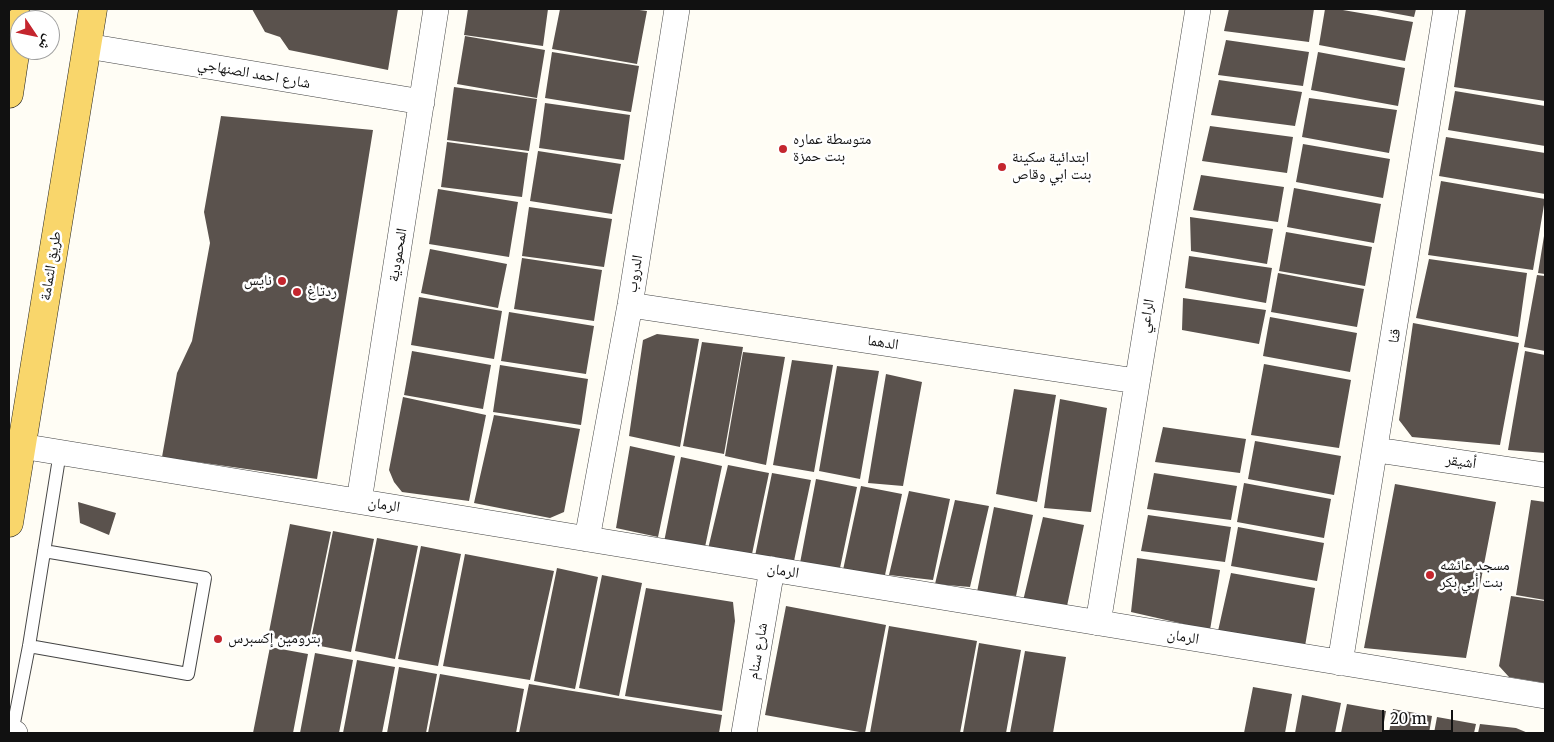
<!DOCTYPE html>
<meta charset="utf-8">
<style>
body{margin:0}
#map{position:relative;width:1554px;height:742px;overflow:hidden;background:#fffdf5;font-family:Merriweather,"Noto Naskh Arabic",serif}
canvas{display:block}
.frame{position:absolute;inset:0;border:10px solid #111;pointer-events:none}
.north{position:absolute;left:10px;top:10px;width:50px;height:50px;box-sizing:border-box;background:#fff;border:1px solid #a0a0a0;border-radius:50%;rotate:124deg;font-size:14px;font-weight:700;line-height:20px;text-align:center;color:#111}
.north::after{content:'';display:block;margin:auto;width:18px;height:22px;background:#c4262e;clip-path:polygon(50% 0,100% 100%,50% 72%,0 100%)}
.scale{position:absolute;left:1382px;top:710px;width:71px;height:22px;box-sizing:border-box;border:2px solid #111;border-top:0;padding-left:6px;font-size:15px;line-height:18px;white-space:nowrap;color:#111;-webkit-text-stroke:4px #fff;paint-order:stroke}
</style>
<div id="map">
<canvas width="1554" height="742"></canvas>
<div class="frame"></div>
<div class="north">ش</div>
<div class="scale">20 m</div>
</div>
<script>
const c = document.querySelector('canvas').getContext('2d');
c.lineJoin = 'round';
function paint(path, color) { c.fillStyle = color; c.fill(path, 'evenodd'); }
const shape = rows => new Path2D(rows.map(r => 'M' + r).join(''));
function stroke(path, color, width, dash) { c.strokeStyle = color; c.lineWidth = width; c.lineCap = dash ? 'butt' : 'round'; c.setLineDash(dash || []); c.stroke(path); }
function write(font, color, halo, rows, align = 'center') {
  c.font = font + ' Merriweather,"Noto Naskh Arabic",serif'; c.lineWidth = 5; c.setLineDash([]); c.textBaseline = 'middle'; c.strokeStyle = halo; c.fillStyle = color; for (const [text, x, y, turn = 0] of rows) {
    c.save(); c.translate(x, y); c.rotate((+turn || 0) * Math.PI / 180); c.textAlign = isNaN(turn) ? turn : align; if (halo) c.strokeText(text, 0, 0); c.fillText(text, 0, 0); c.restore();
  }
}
const building = shape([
 [252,9,398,9,388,70,289,50,280,37,265,32],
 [468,9,548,9,543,46,464,35],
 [560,9,632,9,647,11,637,64,552,49],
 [1229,9,1314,9,1309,42,1224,31],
 [1325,9,1337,9,1413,22,1405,61,1319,45],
 [1371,9,1416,9,1414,17],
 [1466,9,1545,9,1545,101,1454,87],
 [465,36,545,50,537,98,457,84],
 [1226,40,1309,52,1303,86,1218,75],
 [552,52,639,66,631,112,545,98],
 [1318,52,1405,68,1398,106,1311,90],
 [1219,80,1302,92,1295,126,1211,115],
 [454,87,537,99,529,151,447,140],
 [1455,91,1545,106,1545,146,1448,130],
 [1309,98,1397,110,1389,153,1302,137],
 [545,103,630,115,624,160,539,148],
 [221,116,373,130,317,479,162,457,177,373,192,341,210,243,204,212],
 [1210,126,1293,137,1287,173,1202,161],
 [1446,137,1545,153,1545,194,1439,176],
 [447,142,528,153,522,197,441,187],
 [1303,144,1390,159,1383,198,1296,182],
 [538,151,621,164,612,214,530,201],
 [1201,175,1284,187,1278,222,1193,210],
 [1441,181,1545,199,1533,270,1428,255],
 [1294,188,1381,204,1374,243,1287,227],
 [438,189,518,202,509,257,429,244],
 [529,207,612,219,604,267,522,256],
 [1190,217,1273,229,1267,264,1191,251],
 [1286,232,1372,247,1365,286,1279,271],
 [1544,236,1545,236,1545,274,1538,273],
 [430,249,507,264,498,308,421,293],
 [1189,256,1272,268,1266,303,1185,288],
 [522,258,602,270,594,321,514,309],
 [1429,259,1527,273,1518,337,1416,318],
 [1278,273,1364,289,1357,327,1271,312],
 [1537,275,1545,276,1545,351,1524,347],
 [419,297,502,311,494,359,411,345],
 [1183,298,1266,310,1259,344,1182,330],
 [509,312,594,326,586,374,501,361],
 [1270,317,1357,333,1350,372,1263,356],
 [1413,323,1519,343,1500,445,1412,437,1399,420],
 [657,334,699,339,680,447,629,436,643,340],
 [702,342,743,347,724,454,683,446],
 [412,351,491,365,483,409,404,395],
 [1525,351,1545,355,1545,453,1508,450],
 [743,352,785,357,766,465,725,456],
 [792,360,833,365,814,472,773,465],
 [1264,364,1351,380,1339,448,1251,435],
 [500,365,588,379,581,425,493,412],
 [837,366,879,371,860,479,819,471],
 [886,374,922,382,903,486,868,483],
 [1014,389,1056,395,1037,502,996,494],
 [403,397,486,415,469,501,402,492,394,482,389,470],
 [1060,399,1107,408,1091,512,1044,508],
 [494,415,580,429,564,512,550,518,474,503],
 [1163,427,1246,439,1240,473,1155,462],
 [1255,441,1341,456,1334,495,1248,479],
 [630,446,675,456,658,537,616,528],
 [681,457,722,466,705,547,664,542],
 [728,465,769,473,752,554,708,549],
 [772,473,811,480,794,561,755,556],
 [1154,473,1237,486,1231,520,1147,509],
 [816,479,857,487,840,568,800,563],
 [1244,483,1331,499,1324,538,1237,522],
 [1395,484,1496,502,1466,658,1364,648],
 [861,486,902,494,885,575,843,570],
 [909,491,950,499,933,580,889,575],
 [955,500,989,506,970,587,935,584],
 [1531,500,1545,502,1545,600,1516,595],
 [78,502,116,513,109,535,80,523],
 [994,507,1033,515,1016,596,977,592],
 [1148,515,1231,527,1225,562,1141,551],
 [1043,517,1084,525,1067,606,1023,601],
 [290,524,331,532,308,645,268,637],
 [1238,527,1324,543,1317,581,1231,566],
 [333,531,374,539,351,652,310,644],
 [377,538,418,546,395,659,355,651],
 [421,546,461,554,438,666,398,659],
 [465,554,554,571,530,680,443,666],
 [1137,558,1220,570,1210,630,1131,612],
 [557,568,598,577,575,689,534,681],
 [1231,573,1315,588,1305,646,1218,631],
 [602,575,642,583,619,696,579,688],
 [646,588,733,602,735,621,722,711,625,696],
 [1511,596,1545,601,1545,683,1509,677,1499,666],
 [786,606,886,625,865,733,765,715],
 [889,626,977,641,960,733,870,733],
 [979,643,1021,650,1006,733,963,733],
 [270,647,308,654,293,733,253,733],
 [1025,651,1066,657,1053,733,1010,733],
 [315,653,353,660,339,733,300,733],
 [357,660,395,667,382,733,343,733],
 [399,667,437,674,426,733,387,733],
 [440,674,524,689,516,733,428,733],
 [529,684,722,715,719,733,519,733],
 [1253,687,1292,694,1285,733,1244,733],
 [1302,695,1341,703,1335,733,1295,733],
 [1347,704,1386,711,1382,733,1341,733],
 [1393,709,1432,716,1429,733,1389,733],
 [1437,717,1476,724,1474,733,1434,733],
 [1480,724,1516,728,1528,733,1478,733]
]);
const lane = shape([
 [29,646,188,674,205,578,44,551],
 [12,733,29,646,60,452]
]);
const street = shape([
 [87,46,422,102],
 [630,305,1136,381],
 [21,446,1545,696],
 [1377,450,1545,475],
 [359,501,436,9],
 [587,539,630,305,677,9],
 [1098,623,1198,9],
 [1340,663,1446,9],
 [9,732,15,733],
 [744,733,772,569]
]);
const primary = shape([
 [9,94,20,21],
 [9,523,93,9]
]);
const markers = [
 [783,149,5,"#c4262e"],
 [1002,167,5,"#c4262e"],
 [282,281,5,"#c4262e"],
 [297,292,5,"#c4262e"],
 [1430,575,5,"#c4262e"],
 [218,639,5,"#c4262e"]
];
const streetNames = [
 ["شارع احمد الصنهاجي",254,74,10],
 ["المحمودية",398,255,-81],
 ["طريق الثمامة",51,266,-81],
 ["الدروب",635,274,-81],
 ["الراعي",1147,316,-81],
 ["قنا",1395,336,-81],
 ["الدهما",883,343,9],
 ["أشيقر",1461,462,8],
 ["الرمان",384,505,9],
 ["الرمان",783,571,9],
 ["الرمان",1183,637,9],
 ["شارع سنام",758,651,-80]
];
const poiNames = [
 ["متوسطة عماره",793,140],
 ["بنت حمزة",793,157],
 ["ابتدائية سكينة",1012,158],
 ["بنت ابي وقاص",1012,175],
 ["نايس",272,281,"right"],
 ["ردتاغ",307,292],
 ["مسجد عائشه",1440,566],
 ["بنت أبي بكر",1440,583],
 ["بترومين إكسبرس",228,639]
];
paint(building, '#5a524d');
stroke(lane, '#444', 14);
stroke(street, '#444', 26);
stroke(primary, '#222', 29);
stroke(lane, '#fff', 12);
stroke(street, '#fff', 25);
stroke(primary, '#f9d66b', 28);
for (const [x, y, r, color] of markers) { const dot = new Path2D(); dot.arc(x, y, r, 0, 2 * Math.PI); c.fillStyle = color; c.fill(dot); stroke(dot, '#fff', 2); }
write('15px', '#111', '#fff', streetNames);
write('15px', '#111', '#fff', poiNames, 'left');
</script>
